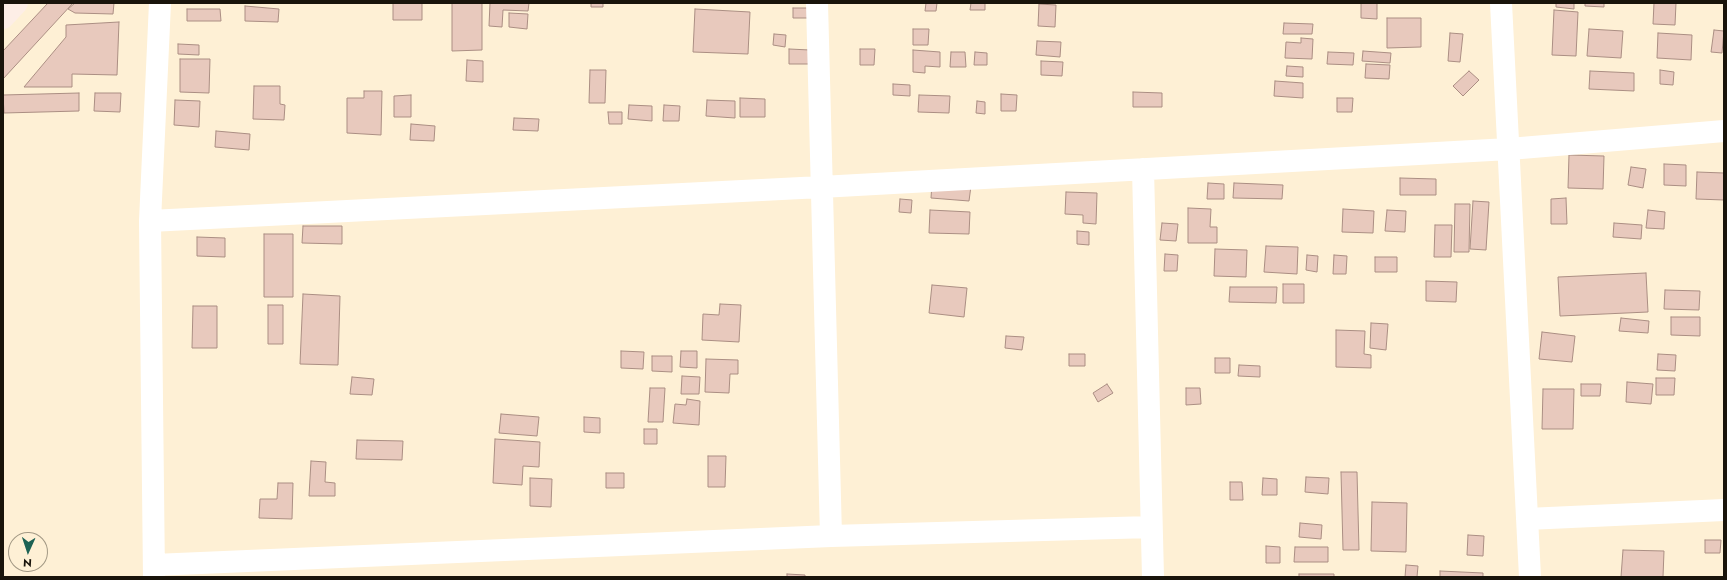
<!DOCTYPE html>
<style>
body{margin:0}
#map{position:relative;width:1727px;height:580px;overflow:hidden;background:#fef0d5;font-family:Jost,sans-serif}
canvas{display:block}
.frame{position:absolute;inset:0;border:4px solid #19140b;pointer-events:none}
.north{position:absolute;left:8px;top:532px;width:40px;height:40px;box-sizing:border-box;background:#fef0d5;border:1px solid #a29884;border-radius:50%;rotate:183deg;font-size:11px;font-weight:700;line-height:16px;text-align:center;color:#19140b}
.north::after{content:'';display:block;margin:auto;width:14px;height:18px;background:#1d6254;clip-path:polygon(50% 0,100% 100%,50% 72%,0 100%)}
</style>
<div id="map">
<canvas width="1727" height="580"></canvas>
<div class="frame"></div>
<div class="north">N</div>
</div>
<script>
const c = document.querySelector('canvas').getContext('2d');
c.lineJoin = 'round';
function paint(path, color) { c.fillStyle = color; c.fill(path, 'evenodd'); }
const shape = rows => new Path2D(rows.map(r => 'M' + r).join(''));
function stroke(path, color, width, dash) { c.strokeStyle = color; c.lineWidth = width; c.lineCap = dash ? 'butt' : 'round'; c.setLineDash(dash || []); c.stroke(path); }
const building = shape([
 [48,3,73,3,3,79,3,51,48,3],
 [75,3,114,3,113,14,75,13,68,9,75,3],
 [393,3,422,3,422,20,393,20,393,3],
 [452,3,482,3,482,50,452,51,452,3],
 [490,3,529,3,528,11,503,10,502,27,489,26,490,3],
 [591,3,603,3,603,7,591,7,591,3],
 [926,3,937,3,936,11,925,11,926,3],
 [971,3,985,3,985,10,970,10,971,3],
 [1361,3,1377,3,1377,19,1361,18,1361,3],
 [1556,3,1574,3,1574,9,1556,7,1556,3],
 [1585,3,1604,3,1604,7,1585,6,1585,3],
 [1654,3,1676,3,1675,25,1653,24,1654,3],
 [1039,4,1056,5,1055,27,1038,26,1039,4],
 [245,6,279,9,278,22,245,21,245,6],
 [793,8,809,8,809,18,793,18,793,8],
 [187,9,220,9,221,21,187,21,187,9],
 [695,9,750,12,748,54,693,52,695,9],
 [1554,10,1578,12,1576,56,1552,55,1554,10],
 [509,13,528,14,527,29,509,27,509,13],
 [1387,18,1421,18,1421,47,1387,48,1387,18],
 [119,22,117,75,72,74,72,87,24,87,66,37,66,25,119,22],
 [1284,23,1313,24,1312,34,1283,34,1284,23],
 [913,29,929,29,928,45,913,45,913,29],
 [1589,29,1623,31,1621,58,1587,56,1589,29],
 [1714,30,1724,31,1722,53,1711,52,1714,30],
 [1450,33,1463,34,1460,62,1448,61,1450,33],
 [1658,33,1692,35,1691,60,1657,58,1658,33],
 [774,34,786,35,785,47,773,45,774,34],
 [1301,38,1313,39,1312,59,1285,58,1286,42,1301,43,1301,38],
 [1037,41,1061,42,1060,57,1036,55,1037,41],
 [178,44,199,45,199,55,178,54,178,44],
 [789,49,810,50,810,64,789,64,789,49],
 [860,49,875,49,874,65,860,65,860,49],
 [913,50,940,52,940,67,925,66,925,73,913,72,913,50],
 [1363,51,1391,53,1390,63,1362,61,1363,51],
 [951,52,965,52,966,67,950,67,951,52],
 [975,52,987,53,987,65,974,65,975,52],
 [1328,52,1354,53,1353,65,1327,64,1328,52],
 [180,59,210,59,209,93,180,92,180,59],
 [467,60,483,61,483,82,466,81,467,60],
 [1041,61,1063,62,1062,76,1041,75,1041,61],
 [1366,64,1390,65,1389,79,1365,78,1366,64],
 [1287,66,1303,67,1303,77,1286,76,1287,66],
 [590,70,606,70,605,103,589,103,590,70],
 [1660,70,1674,72,1673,85,1660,84,1660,70],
 [1469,71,1479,80,1463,96,1453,86,1469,71],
 [1590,71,1634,73,1634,91,1589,89,1590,71],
 [1275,81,1303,83,1303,98,1274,96,1275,81],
 [893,84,910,85,910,96,893,95,893,84],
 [254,86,280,86,280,104,285,105,284,120,253,119,254,86],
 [364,91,382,91,381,135,347,133,347,98,364,98,364,91],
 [1133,92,1162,93,1162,107,1133,107,1133,92],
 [79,93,79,111,4,113,3,95,79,93],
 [95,93,121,93,120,112,94,111,95,93],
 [1001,94,1017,95,1016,111,1001,111,1001,94],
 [411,95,411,117,394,117,394,96,411,95],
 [919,95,950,96,949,113,918,112,919,95],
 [740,98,765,99,765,117,740,117,740,98],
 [1337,98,1353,98,1352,112,1337,112,1337,98],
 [175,100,200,101,199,127,174,125,175,100],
 [707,100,735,101,735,118,706,116,707,100],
 [977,101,985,102,985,114,976,113,977,101],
 [629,105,652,106,652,121,628,119,629,105],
 [664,105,680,106,679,121,663,121,664,105],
 [608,112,622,112,622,124,609,124,608,112],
 [514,118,539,119,538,131,513,130,514,118],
 [411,124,435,126,434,141,410,140,411,124],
 [216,131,250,134,249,150,215,147,216,131],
 [1569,155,1604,156,1603,189,1568,188,1569,155],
 [1664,164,1686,165,1686,186,1664,185,1664,164],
 [1631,167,1646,169,1643,188,1628,185,1631,167],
 [1697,172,1724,173,1724,200,1696,199,1697,172],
 [1400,178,1436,179,1436,195,1400,195,1400,178],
 [932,183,971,186,969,201,931,198,932,183],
 [1208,183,1224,184,1224,199,1207,199,1208,183],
 [1234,183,1283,185,1282,199,1233,198,1234,183],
 [1066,192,1097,193,1096,224,1083,223,1083,215,1065,214,1066,192],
 [1566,198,1567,224,1551,224,1551,199,1566,198],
 [900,199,912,200,911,213,899,212,900,199],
 [1473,201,1489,202,1486,250,1470,249,1473,201],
 [1455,204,1470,204,1469,252,1454,252,1455,204],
 [1188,208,1211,209,1210,227,1217,227,1217,243,1188,243,1188,208],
 [1343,209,1374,211,1373,233,1342,232,1343,209],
 [930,210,970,212,969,234,929,233,930,210],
 [1387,210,1406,211,1405,232,1385,231,1387,210],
 [1648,210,1665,212,1664,229,1646,228,1648,210],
 [1162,223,1178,224,1176,241,1160,240,1162,223],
 [1614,223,1642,225,1641,239,1613,237,1614,223],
 [1435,225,1452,225,1451,257,1434,257,1435,225],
 [303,226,342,226,342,244,302,243,303,226],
 [1077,231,1089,232,1089,245,1077,244,1077,231],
 [264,234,293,234,293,297,264,297,264,234],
 [197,237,225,238,225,257,197,256,197,237],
 [1266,246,1298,247,1297,274,1264,272,1266,246],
 [1215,249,1247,250,1246,277,1214,276,1215,249],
 [1165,254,1178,255,1177,271,1164,271,1165,254],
 [1307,255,1318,256,1317,272,1306,270,1307,255],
 [1334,255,1347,256,1346,274,1333,274,1334,255],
 [1375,257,1397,257,1397,272,1375,272,1375,257],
 [1646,273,1648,312,1560,316,1558,277,1646,273],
 [1426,281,1457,282,1456,302,1426,301,1426,281],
 [1283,284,1304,284,1304,303,1283,303,1283,284],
 [932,285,967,288,964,317,929,313,932,285],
 [1230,287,1277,287,1276,303,1229,302,1230,287],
 [1665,290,1700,291,1699,310,1664,309,1665,290],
 [303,294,340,296,338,365,300,364,303,294],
 [720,304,741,305,739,342,702,340,703,314,719,315,720,304],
 [268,305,283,305,283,344,268,344,268,305],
 [193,306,217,306,217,348,192,348,193,306],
 [1671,317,1700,317,1700,336,1671,335,1671,317],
 [1621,318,1649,321,1648,333,1619,331,1621,318],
 [1371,323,1388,324,1386,350,1370,348,1371,323],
 [1336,330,1365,331,1364,354,1371,355,1371,368,1336,367,1336,330],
 [1542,332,1575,336,1572,362,1539,359,1542,332],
 [1006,336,1024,337,1022,350,1005,348,1006,336],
 [621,351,644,352,643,369,621,368,621,351],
 [681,351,697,351,697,368,680,367,681,351],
 [1069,354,1085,354,1085,366,1069,366,1069,354],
 [1658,354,1676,355,1675,371,1657,370,1658,354],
 [652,356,672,356,672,372,652,371,652,356],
 [1215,358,1230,358,1230,373,1215,373,1215,358],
 [706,359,738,360,738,374,730,374,729,393,705,392,706,359],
 [1239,365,1260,366,1260,377,1238,376,1239,365],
 [682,376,700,377,699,394,681,394,682,376],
 [352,377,374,379,372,395,350,394,352,377],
 [1656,378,1675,378,1674,395,1656,395,1656,378],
 [1627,382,1653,384,1651,404,1626,402,1627,382],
 [1107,384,1113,393,1098,402,1093,393,1107,384],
 [1581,384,1601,384,1600,396,1581,396,1581,384],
 [650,388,665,388,663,422,648,422,650,388],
 [1186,388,1200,388,1201,404,1186,405,1186,388],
 [1543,389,1574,389,1573,429,1542,429,1543,389],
 [687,399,700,401,699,425,673,423,675,404,686,405,687,399],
 [501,414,539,417,537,436,499,433,501,414],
 [584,417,600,418,600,433,584,432,584,417],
 [644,429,657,429,657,444,644,444,644,429],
 [495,439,540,442,539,467,523,466,522,485,493,483,495,439],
 [357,440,403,441,402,460,356,459,357,440],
 [708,456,726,456,725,487,708,487,708,456],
 [311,461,326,462,325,482,335,483,335,496,309,496,311,461],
 [1341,472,1357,472,1359,550,1343,550,1341,472],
 [606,473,624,473,624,488,606,488,606,473],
 [1306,477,1329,478,1328,494,1305,492,1306,477],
 [530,478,552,479,551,507,530,506,530,478],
 [1263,478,1277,479,1277,495,1262,495,1263,478],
 [1230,482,1242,482,1243,500,1230,500,1230,482],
 [278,483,293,483,292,519,259,518,260,499,277,499,278,483],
 [1372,502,1407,503,1406,552,1371,551,1372,502],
 [1300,523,1322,525,1321,539,1299,537,1300,523],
 [1468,535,1484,536,1483,556,1467,555,1468,535],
 [1705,540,1721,540,1720,553,1705,553,1705,540],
 [1266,546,1280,547,1280,563,1266,563,1266,546],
 [1295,547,1328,547,1328,562,1294,562,1295,547],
 [1623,550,1664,551,1663,577,1621,577,1623,550],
 [1406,565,1418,566,1417,577,1405,577,1406,565],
 [1440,571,1483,573,1483,577,1440,577,1440,571],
 [787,574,805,575,805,577,787,577,787,574],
 [1299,574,1334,574,1334,577,1299,577,1299,574]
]);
const street = shape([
 [817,3,831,536],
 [1501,3,1530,577],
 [1143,169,1153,577],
 [150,221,821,187,1509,149,1724,131],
 [1527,519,1724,510],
 [154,565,831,536,1151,527],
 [154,577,150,221,160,3]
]);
const secondary = shape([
 [3,18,17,3]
]);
paint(building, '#e8c9bd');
stroke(building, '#ab8e83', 1);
stroke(street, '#fff', 22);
stroke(secondary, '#fdeee6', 22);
</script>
